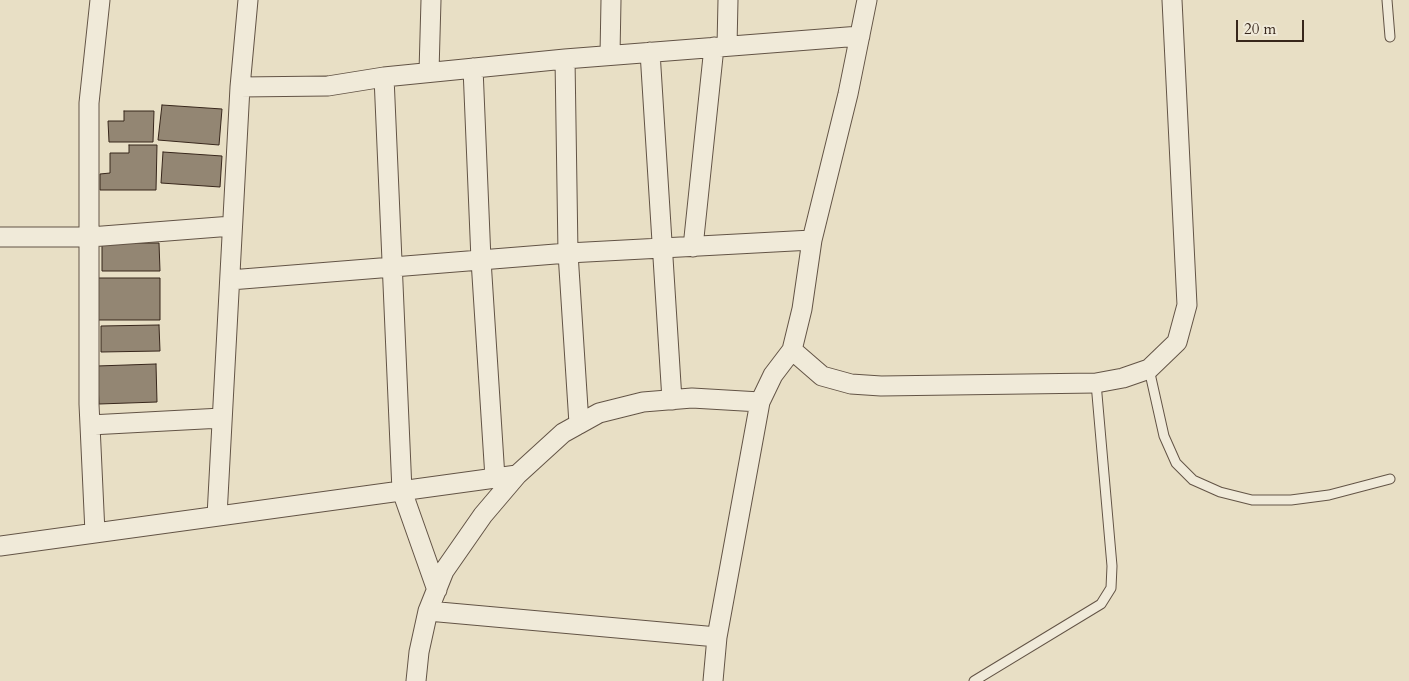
<!DOCTYPE html>
<style>
body{margin:0}
#map{position:relative;width:1409px;height:681px;overflow:hidden;background:#e8dfc5;font-family:Cardo,serif}
canvas{display:block}
.scale{position:absolute;left:1236px;top:20px;width:68px;height:22px;box-sizing:border-box;border:2px solid #37261b;border-top:0;padding-left:6px;font-size:15px;line-height:18px;white-space:nowrap;color:#37261b;-webkit-text-stroke:4px #f0ead9;paint-order:stroke}
</style>
<div id="map">
<canvas width="1409" height="681"></canvas>
<div class="scale">20 m</div>
</div>
<script>
const c = document.querySelector('canvas').getContext('2d');
c.lineJoin = 'round';
function paint(path, color) { c.fillStyle = color; c.fill(path, 'evenodd'); }
const shape = rows => new Path2D(rows.map(r => 'M' + r).join(''));
function stroke(path, color, width, dash) { c.strokeStyle = color; c.lineWidth = width; c.lineCap = dash ? 'butt' : 'round'; c.setLineDash(dash || []); c.stroke(path); }
const building = shape([
 [162,105,222,109,219,145,158,140,162,105],
 [124,111,154,111,153,142,109,142,108,121,124,121,124,111],
 [129,145,157,145,156,190,100,190,100,174,110,173,110,153,129,153,129,145],
 [163,152,222,156,220,187,161,183,163,152],
 [102,243,159,243,160,271,102,271,102,243],
 [98,278,160,278,160,320,98,320,98,278],
 [159,325,160,351,101,352,101,326,159,325],
 [156,364,157,402,99,404,97,366,156,364]
]);
const service = shape([
 [1387,0,1390,37],
 [1149,369,1164,436,1176,463,1193,480,1220,492,1252,500,1291,500,1329,495,1390,479],
 [974,681,1101,604,1111,588,1112,566,1096,383]
]);
const minor = shape([
 [727,46,728,0],
 [650,52,672,400],
 [610,55,611,0],
 [565,59,568,253,579,424],
 [473,68,481,260,495,478],
 [429,72,431,0],
 [384,77,402,491,437,590],
 [240,87,328,86,384,77,565,59,860,36],
 [0,237,90,237,232,226],
 [693,247,714,47],
 [230,280,568,253,812,240],
 [792,350,822,376,851,384,881,386,1096,383,1123,378,1149,369,1177,342,1187,305,1172,0],
 [90,425,222,418],
 [217,516,240,87,248,0],
 [95,533,89,404,89,103,100,0],
 [0,546,517,475],
 [428,611,717,637],
 [416,681,419,652,428,611,444,571,483,515,517,475,563,433,599,413,643,402,692,398,760,402],
 [713,681,717,637,760,402,773,375,792,350,802,309,812,240,848,94,867,0]
]);
paint(building, '#938673');
stroke(building, '#37261b', 1);
stroke(service, '#635446', 11);
stroke(minor, '#635446', 21);
stroke(service, '#f0ead9', 9);
stroke(minor, '#f0ead9', 19);
</script>
